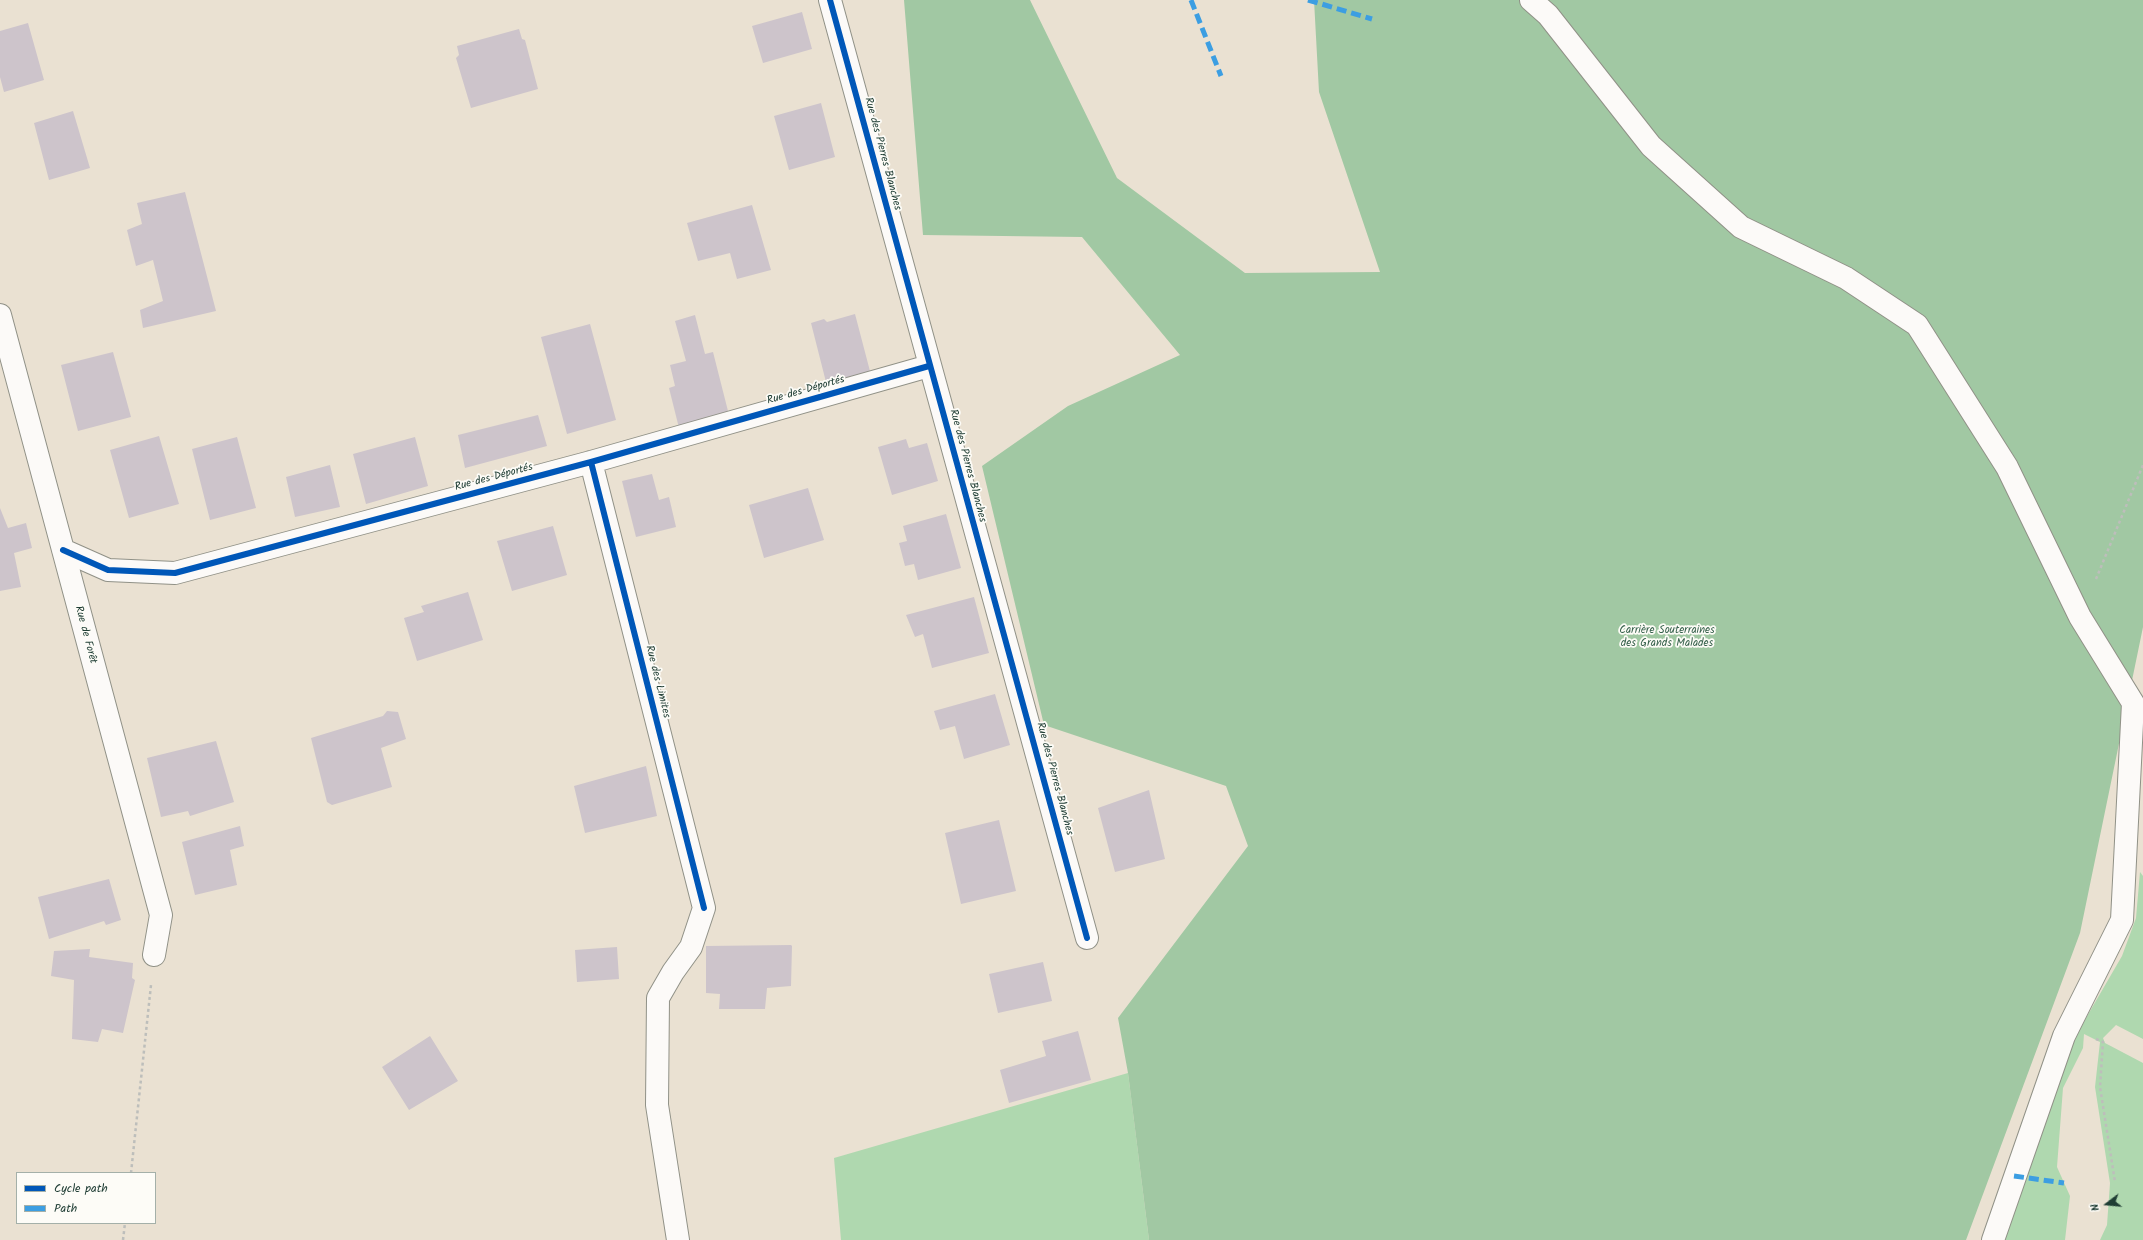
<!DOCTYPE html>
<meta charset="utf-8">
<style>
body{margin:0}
#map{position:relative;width:2143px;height:1240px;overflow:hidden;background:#eae1d2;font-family:Kalam,sans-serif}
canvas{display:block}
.legend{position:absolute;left:16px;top:1172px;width:140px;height:52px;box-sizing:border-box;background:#fdfcf7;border:1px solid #a4b0a9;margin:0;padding:5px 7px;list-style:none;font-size:12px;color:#1f3d34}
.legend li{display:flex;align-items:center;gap:8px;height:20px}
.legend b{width:20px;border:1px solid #a4b0a9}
.north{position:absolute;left:2087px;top:1184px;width:40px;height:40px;-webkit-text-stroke:3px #fdfcf7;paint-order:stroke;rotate:254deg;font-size:11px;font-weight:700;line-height:16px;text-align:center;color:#1f3d34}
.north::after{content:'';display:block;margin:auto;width:14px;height:18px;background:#1f3d34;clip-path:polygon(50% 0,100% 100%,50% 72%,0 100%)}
</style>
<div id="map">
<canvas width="2143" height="1240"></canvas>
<ul class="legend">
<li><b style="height:5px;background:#0057b8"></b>Cycle path</li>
<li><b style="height:5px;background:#3c9ee2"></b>Path</li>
</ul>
<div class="north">N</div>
</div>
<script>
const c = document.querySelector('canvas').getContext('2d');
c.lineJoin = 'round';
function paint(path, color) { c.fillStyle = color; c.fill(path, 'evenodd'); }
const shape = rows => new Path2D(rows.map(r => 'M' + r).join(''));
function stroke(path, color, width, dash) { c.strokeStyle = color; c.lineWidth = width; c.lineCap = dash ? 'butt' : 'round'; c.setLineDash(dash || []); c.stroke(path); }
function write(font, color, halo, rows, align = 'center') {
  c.font = font + ' Kalam,sans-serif'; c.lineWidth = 3.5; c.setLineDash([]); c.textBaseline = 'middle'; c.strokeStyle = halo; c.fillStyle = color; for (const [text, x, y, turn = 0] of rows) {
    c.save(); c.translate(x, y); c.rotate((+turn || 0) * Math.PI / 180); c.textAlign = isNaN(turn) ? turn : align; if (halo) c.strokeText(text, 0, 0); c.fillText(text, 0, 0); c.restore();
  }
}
const green = shape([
 [2140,872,2143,876,2143,1039,2116,1025,2103,1038,2105,1043,2143,1063,2143,1240,2100,1240,2107,1225,2110,1183,2095,1087,2100,1042,2084,1034,2083,1048,2063,1088,2057,1167,2070,1196,2065,1240,2003,1240,2052,1089,2079,1030,2122,956,2136,918],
 [1128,1073,1149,1240,841,1240,834,1158]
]);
const forest = shape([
 [904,0,1030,0,1117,178,1245,273,1380,272,1319,92,1314,0,2143,0,2143,627,2080,933,1966,1240,1149,1240,1128,1073,1118,1018,1248,846,1226,786,1044,725,982,466,1068,406,1180,355,1082,237,923,235]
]);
const building = shape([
 [802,12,812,49,763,63,752,26],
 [28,23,44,80,4,92,0,77,0,31],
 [519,29,522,39,525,40,538,89,471,108,456,58,459,55,457,46],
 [821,103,835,157,789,170,774,116],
 [73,111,90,168,49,180,34,123],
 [185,192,216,311,143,328,140,310,163,301,153,260,136,266,127,230,142,224,137,203],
 [752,205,771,270,737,279,730,253,698,261,687,223],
 [855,314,871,375,827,386,811,323,824,319,827,322],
 [695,315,705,354,713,352,729,415,679,428,669,388,675,386,670,365,686,361,675,321],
 [590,324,616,420,567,434,541,337],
 [113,352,131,417,78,431,61,365],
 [538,415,547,446,465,468,458,435],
 [159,436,179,504,129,518,110,450],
 [237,437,256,508,210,520,192,449],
 [415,437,428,486,366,504,353,454],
 [906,439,909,448,927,443,938,481,892,495,878,447],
 [330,465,340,507,295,517,286,477],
 [652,474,659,500,669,497,676,527,636,537,622,481],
 [808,488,824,540,764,558,749,505],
 [0,508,8,528,26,523,32,548,14,553,21,587,0,591],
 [946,514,961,568,918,580,914,564,905,566,899,543,907,541,903,526],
 [553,526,567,575,512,591,497,541],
 [468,592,483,640,417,661,404,618,424,612,421,606],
 [974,597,989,653,932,668,923,634,915,637,906,615],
 [995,694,1010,745,964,759,955,726,940,730,934,711],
 [387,711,398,712,406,739,381,748,392,787,332,805,327,802,311,738,383,716],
 [216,741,234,802,190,816,188,811,161,817,147,758],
 [646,766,657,816,585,833,574,786],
 [1149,790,1165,859,1115,872,1098,808],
 [999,820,1016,891,961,904,945,833],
 [240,826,244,846,230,850,237,885,195,895,182,842],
 [109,879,121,920,106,925,104,921,49,939,38,897],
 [791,945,792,946,791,986,767,988,765,1009,719,1009,720,994,706,993,706,946],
 [617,947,619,979,577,982,575,950],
 [90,949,89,957,133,963,132,978,135,980,123,1033,102,1029,98,1042,72,1039,74,980,51,976,54,951],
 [1043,962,1052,1001,998,1013,989,974],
 [1078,1031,1091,1080,1009,1103,1000,1070,1046,1056,1042,1041],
 [430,1036,458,1081,409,1110,382,1067]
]);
const path = shape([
 [2096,579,2143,465],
 [2096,1039,2103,1042,2100,1087,2115,1182],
 [131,1173,151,985],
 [123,1240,125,1223]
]);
const minor = shape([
 [830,0,1087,938],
 [1531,0,1548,15,1651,146,1741,227,1846,278,1917,325,2007,467,2080,617,2133,703,2122,920,2064,1036,1993,1240],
 [0,315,161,915,154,955],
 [591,462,704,908,691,947,673,972,658,998,657,1105,678,1240],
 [63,550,108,570,175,573,591,462,929,366]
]);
const quiet = shape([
 [1191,0,1221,76],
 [1308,0,1372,19],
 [2014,1176,2064,1183]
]);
const cycleway = shape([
 [830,0,1087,938],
 [591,462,704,908],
 [63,550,108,570,175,573,591,462,929,366]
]);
const streetNames = [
 ["Rue des Pierres Blanches",882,154,75],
 ["Rue des Déportés",806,391,-16],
 ["Rue des Pierres Blanches",967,466,75],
 ["Rue des Déportés",494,478,-15],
 ["Rue de Forêt",85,635,75],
 ["Rue des Limites",657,682,76],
 ["Rue des Pierres Blanches",1054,779,75]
];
const parkNames = [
 ["Carrière Souterraines",1667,631],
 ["des Grands Malades",1667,644]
];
paint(green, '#afd8af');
paint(forest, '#a1c8a3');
paint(building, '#cdc4cb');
stroke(minor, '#909187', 24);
stroke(path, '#bdbebb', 2.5, [3, 3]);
stroke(minor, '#fcfaf8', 22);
stroke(quiet, '#3c9ee2', 5, [10, 5]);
stroke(cycleway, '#0057b8', 6);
write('11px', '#1f3d34', '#fdfcf7', streetNames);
write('11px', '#37624c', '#fdfcf7', parkNames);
</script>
